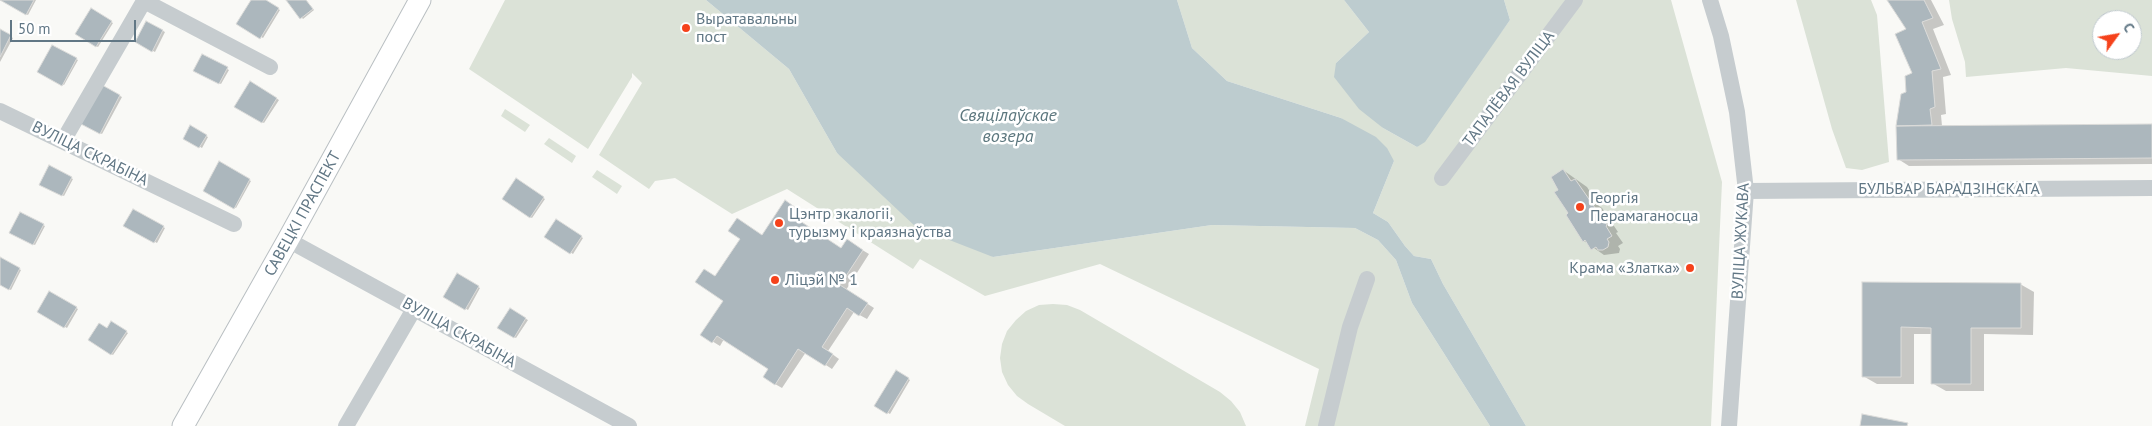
<!DOCTYPE html>
<meta charset="utf-8">
<style>
body{margin:0}
#map{position:relative;width:2152px;height:426px;overflow:hidden;background:#f9f9f6;font-family:"PT Sans",sans-serif}
canvas{display:block}
.north{position:absolute;left:2092px;top:10px;width:50px;height:50px;box-sizing:border-box;background:#fff;border:1px solid #c0c9ce;border-radius:50%;rotate:58deg;font-size:14px;font-weight:700;line-height:20px;text-align:center;color:#617785}
.north::after{content:'';display:block;margin:auto;width:18px;height:22px;background:#f5421b;clip-path:polygon(50% 0,100% 100%,50% 72%,0 100%)}
.scale{position:absolute;left:10px;top:20px;width:126px;height:22px;box-sizing:border-box;border:2px solid #617785;border-top:0;padding-left:6px;font-size:15px;line-height:18px;white-space:nowrap;color:#617785;-webkit-text-stroke:4px #fff;paint-order:stroke}
</style>
<div id="map">
<canvas width="2152" height="426"></canvas>
<div class="north">С</div>
<div class="scale">50 m</div>
</div>
<script>
const c = document.querySelector('canvas').getContext('2d');
c.lineJoin = 'round';
function paint(path, color) { c.fillStyle = color; c.fill(path, 'evenodd'); }
const shape = rows => new Path2D(rows.map(r => 'M' + r).join(''));
function stroke(path, color, width, dash) { c.strokeStyle = color; c.lineWidth = width; c.lineCap = dash ? 'butt' : 'round'; c.setLineDash(dash || []); c.stroke(path); }
function write(font, color, halo, rows, align = 'center') {
  c.font = font + ' "PT Sans",sans-serif'; c.lineWidth = 5; c.setLineDash([]); c.textBaseline = 'middle'; c.strokeStyle = halo; c.fillStyle = color; for (const [text, x, y, turn = 0] of rows) {
    c.save(); c.translate(x, y); c.rotate((+turn || 0) * Math.PI / 180); c.textAlign = isNaN(turn) ? turn : align; if (halo) c.strokeText(text, 0, 0); c.fillText(text, 0, 0); c.restore();
  }
}
const green = shape([
 [505,0,706,0,789,69,837,153,993,257,1212,225,1355,228,1378,240,1396,260,1412,303,1490,426,1305,426,1319,369,1100,264,985,296,920,259,913,269,787,189,732,214,675,178,655,181,649,189,599,155,642,83,632,73,632,77,588,149,469,69],
 [1177,0,1344,0,1369,32,1336,63,1383,128,1417,147,1510,20,1504,0,1671,0,1722,182,1711,426,1526,426,1443,284,1431,259,1414,256,1405,246,1388,222,1373,213,1394,161,1341,118,1227,81,1192,48],
 [1796,0,1871,0,1877,15,1889,162,1862,170,1846,168,1832,129],
 [1949,0,2152,0,2152,76,2066,68,1966,77,1965,62,1952,19],
 [2102,20,2132,20,2132,50,2102,50],
 [505,109,530,125,525,132,501,116],
 [549,138,576,156,572,163,544,144],
 [597,170,622,186,617,194,592,177],
 [1053,304,1067,305,1080,310,1220,392,1231,401,1240,412,1246,426,1065,426,1028,404,1017,396,1008,385,1002,372,1000,358,1002,344,1007,331,1016,320,1026,311,1039,305]
]);
const water = shape([
 [706,0,1177,0,1192,48,1227,81,1341,118,1376,137,1387,148,1394,161,1373,213,1388,222,1405,246,1414,256,1431,259,1443,284,1526,426,1490,426,1412,303,1396,260,1378,240,1355,228,1212,225,993,257,916,227,837,153,789,69],
 [1344,0,1504,0,1510,20,1425,142,1417,147,1383,128,1359,109,1334,77,1336,63,1369,32]
]);
const shadow = shape([
 [0,0,36,0,28,15],
 [252,0,264,0,280,10,263,38,238,23],
 [287,0,306,0,314,10,303,19],
 [1889,0,1931,0,1944,25,1933,29,1951,75,1943,77,1946,114,1941,115,1942,126,2152,125,2152,164,1909,166,1898,159,1898,126,1914,74,1907,30],
 [91,10,113,23,98,47,76,34],
 [146,22,165,32,155,52,136,42],
 [0,31,13,38,0,62],
 [52,46,78,60,64,85,39,72],
 [202,56,229,70,221,84,195,70],
 [250,83,279,100,264,123,236,107],
 [102,87,122,97,102,134,83,123],
 [191,127,208,137,202,148,185,138],
 [220,163,251,181,236,208,204,191],
 [49,167,73,179,64,196,40,184],
 [1563,170,1587,187,1599,206,1602,208,1618,232,1616,233,1623,243,1618,246,1620,249,1619,253,1604,255,1584,241,1560,190],
 [516,180,545,199,532,218,503,199],
 [792,206,802,213,797,220,842,249,854,245,869,254,846,290,874,308,867,319,854,312,828,351,839,359,832,369,806,352,782,388,775,384,770,369,724,339,720,346,702,335,725,300,716,277,763,236],
 [134,210,165,228,157,243,125,225],
 [20,213,45,226,35,245,11,232],
 [556,220,583,238,573,254,546,236],
 [0,259,21,270,11,290,0,284],
 [457,275,480,288,468,310,445,296],
 [1864,283,2020,284,2034,292,2033,335,1984,334,1984,391,1946,391,1932,383,1932,334,1914,334,1914,384,1877,384,1863,376],
 [50,293,78,309,67,328,39,312],
 [510,310,528,320,516,338,499,327],
 [112,323,128,333,113,355,89,339,107,329],
 [897,372,910,380,890,414,876,406]
]);
const building = shape([
 [0,0,34,0,26,15,0,0],
 [251,0,266,0,279,8,260,39,236,24,251,0],
 [286,0,306,0,313,9,300,19,286,0],
 [1887,0,1924,0,1933,18,1922,22,1941,69,1932,71,1935,107,1930,109,1932,125,1896,126,1901,94,1906,92,1905,76,1912,73,1895,34,1906,29,1887,0],
 [91,8,112,21,96,47,75,34,91,8],
 [146,21,163,30,152,52,135,42,146,21],
 [686,22,691,26,686,33,681,29,686,22],
 [0,29,11,35,0,57,0,29],
 [52,45,77,58,62,86,37,72,52,45],
 [202,54,228,67,219,84,193,71,202,54],
 [250,81,277,98,262,123,234,107,250,81],
 [102,85,120,95,100,134,81,124,102,85],
 [2152,124,2152,158,1897,160,1896,126,2152,124],
 [190,125,207,135,199,148,183,139,190,125],
 [219,161,250,179,234,209,203,191,219,161],
 [49,165,72,177,62,196,39,185,49,165],
 [1563,169,1571,181,1575,179,1607,225,1606,226,1612,236,1607,239,1609,242,1608,247,1603,250,1598,250,1596,247,1591,250,1585,240,1583,242,1566,215,1568,213,1554,192,1558,190,1551,177,1563,169],
 [516,178,544,197,530,218,502,199,516,178],
 [785,200,796,208,791,215,841,248,847,239,863,250,840,285,868,303,859,316,847,308,822,347,833,354,825,366,798,349,775,385,763,377,768,369,717,336,712,343,700,335,723,301,695,282,704,269,715,276,740,239,728,231,737,218,762,235,785,200],
 [133,209,164,226,154,243,123,226,133,209],
 [20,212,44,224,33,245,9,233,20,212],
 [556,219,582,236,570,254,544,237,556,219],
 [0,257,20,268,9,290,0,285,0,257],
 [457,273,479,286,465,310,443,297,457,273],
 [1862,282,2021,283,2021,328,1971,328,1971,384,1931,384,1931,328,1901,327,1901,377,1862,377,1862,282],
 [49,291,77,307,64,328,37,312,49,291],
 [510,308,526,318,514,338,497,328,510,308],
 [111,321,127,331,111,355,88,340,99,323,107,328,111,321],
 [896,370,909,378,887,414,874,406,896,370],
 [1862,414,1908,423,1907,426,1860,426,1862,414]
]);
const minor = shape([
 [1710,0,1721,36,1737,112,1746,191,1729,426],
 [0,111,234,224],
 [63,141,144,1,270,67],
 [1442,178,1575,0],
 [1746,191,2152,188],
 [288,240,629,426],
 [346,426,414,309],
 [1326,426,1350,327,1367,279]
]);
const major = shape([
 [183,426,288,240,420,0]
]);
const markers = [
 [686,28,5,"#f5421b"],
 [1580,207,5,"#f5421b"],
 [779,223,5,"#f5421b"],
 [1690,268,5,"#f5421b"],
 [775,280,5,"#f5421b"]
];
const poiNames = [
 ["Выратавальны",696,19],
 ["пост",696,37],
 ["Георгія",1590,198],
 ["Перамаганосца",1590,216],
 ["Цэнтр экалогіі,",789,214],
 ["турызму і краязнаўства",789,232],
 ["Крама «Златка»",1680,268,"right"],
 ["Ліцэй № 1",785,280]
];
const streetNames = [
 ["ТАПАЛЁВАЯ ВУЛІЦА",1509,89,-53],
 ["ВУЛІЦА СКРАБІНА",90,154,26],
 ["БУЛЬВАР БАРАДЗІНСКАГА",1949,189],
 ["САВЕЦКІ ПРАСПЕКТ",303,214,-61],
 ["ВУЛІЦА ЖУКАВА",1741,241,-87],
 ["ВУЛІЦА СКРАБІНА",459,333,29]
];
const waterNames = [
 ["Свяцілаўскае",1008,116],
 ["возера",1008,137]
];
paint(green, '#dbe2d7');
paint(water, '#bdcccf');
paint(shadow, '#0003');
paint(building, '#acb7bd');
stroke(building, '#dbdbd9', 1);
stroke(major, '#b9bfc2', 23);
stroke(minor, '#c6cccf', 16);
stroke(major, '#fff', 21);
for (const [x, y, r, color] of markers) { const dot = new Path2D(); dot.arc(x, y, r, 0, 2 * Math.PI); c.fillStyle = color; c.fill(dot); stroke(dot, '#fff', 2); }
write('16px', '#617785', '#fff', poiNames, 'left');
write('16px', '#617785', '#fff', streetNames);
write('italic 18px', '#5c777e', '#fff', waterNames);
</script>
